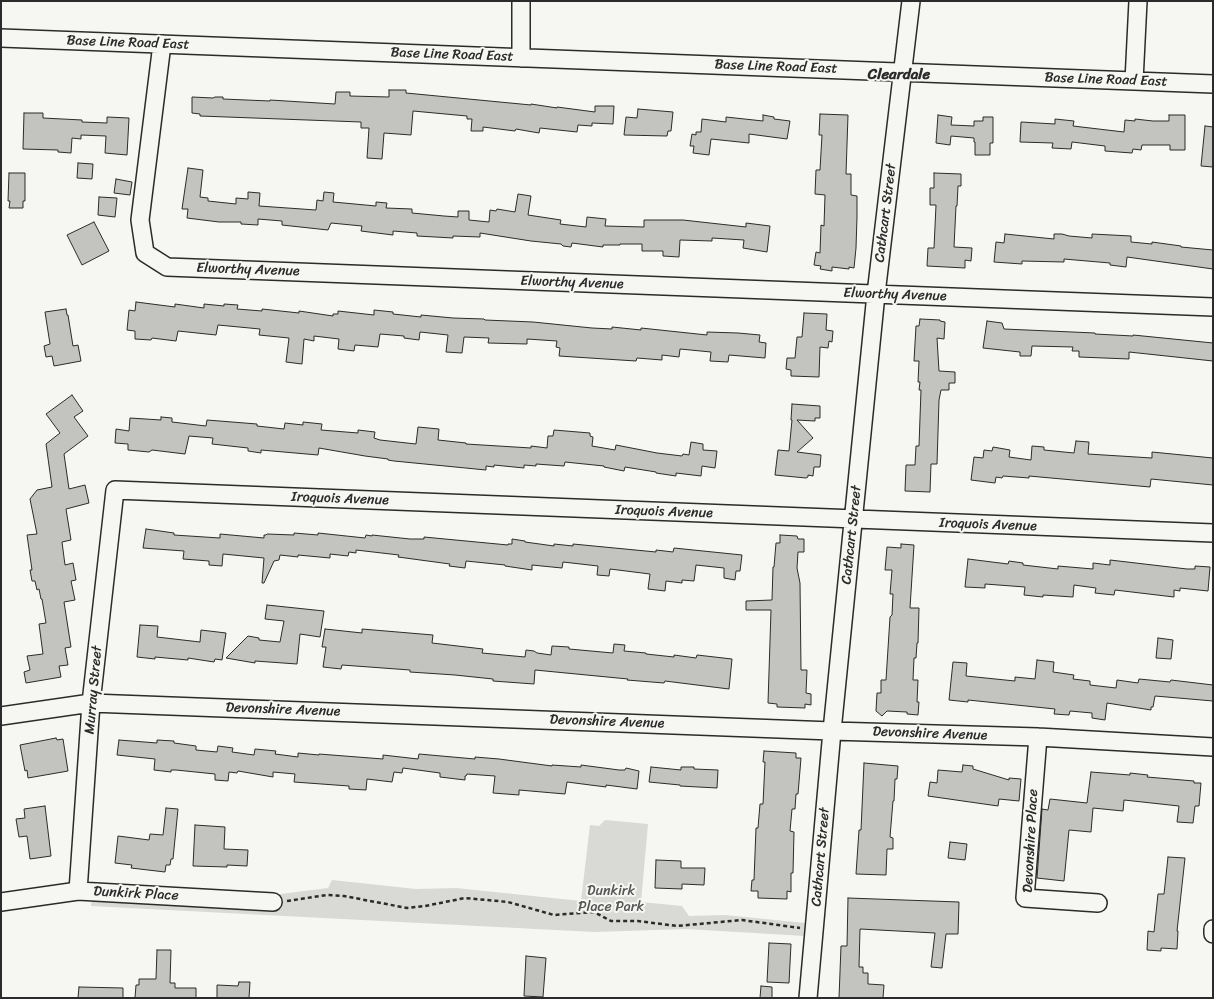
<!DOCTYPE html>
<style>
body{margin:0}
#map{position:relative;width:1214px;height:999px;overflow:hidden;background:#f6f6f2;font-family:Sriracha,sans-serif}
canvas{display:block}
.frame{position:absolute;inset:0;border:2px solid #2b2b2b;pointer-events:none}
</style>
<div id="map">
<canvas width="1214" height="999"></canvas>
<div class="frame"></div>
</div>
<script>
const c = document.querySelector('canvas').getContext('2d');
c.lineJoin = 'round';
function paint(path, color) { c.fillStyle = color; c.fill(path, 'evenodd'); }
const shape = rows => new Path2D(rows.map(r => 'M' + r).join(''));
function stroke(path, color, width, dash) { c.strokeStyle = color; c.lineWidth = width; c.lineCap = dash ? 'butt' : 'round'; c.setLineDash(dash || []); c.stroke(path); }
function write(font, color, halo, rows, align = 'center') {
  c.font = font + ' Sriracha,sans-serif'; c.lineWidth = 4; c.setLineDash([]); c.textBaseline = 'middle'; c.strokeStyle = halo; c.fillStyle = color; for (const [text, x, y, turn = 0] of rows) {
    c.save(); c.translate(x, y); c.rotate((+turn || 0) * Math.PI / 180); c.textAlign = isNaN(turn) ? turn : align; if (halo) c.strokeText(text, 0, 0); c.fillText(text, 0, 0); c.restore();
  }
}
const green = shape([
 [605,820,648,824,641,902,682,906,689,916,725,915,805,923,805,936,686,929,594,932,91,906,94,884,273,895,328,888,332,880,416,889,456,888,581,901,590,825,599,826]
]);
const building = shape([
 [389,90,406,90,406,93,531,105,531,104,557,108,557,107,595,112,595,106,614,106,613,124,592,123,592,126,578,125,577,132,540,128,539,133,516,129,515,131,483,127,483,131,471,131,472,119,467,119,467,116,413,111,411,135,384,133,382,159,367,158,369,128,361,128,361,122,200,116,200,114,192,113,192,97,213,98,215,97,223,97,223,99,270,101,270,100,335,104,336,92,350,92,350,96,389,97,389,90],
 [638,109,673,112,671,131,668,131,667,136,624,135,626,117,637,118,638,109],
 [24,113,43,113,43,118,82,120,82,122,107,123,107,117,129,118,127,155,105,153,106,136,81,135,81,139,72,138,71,153,58,152,58,150,23,149,24,113],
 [820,114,848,115,846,174,851,174,851,195,857,196,857,217,856,248,854,268,849,267,849,269,832,267,832,271,820,269,821,266,814,265,816,252,820,253,821,225,824,226,825,195,815,194,816,170,820,170,822,135,819,135,820,114],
 [763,115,774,117,774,119,790,121,787,139,749,134,749,143,711,139,709,155,693,153,694,146,690,146,692,134,696,135,696,132,701,132,702,119,726,122,726,117,763,121,763,115],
 [938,115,952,117,951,125,974,126,974,121,983,121,983,117,993,117,993,143,990,143,990,155,975,155,975,142,974,142,974,138,951,136,950,145,936,143,938,115],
 [1169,115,1185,115,1185,150,1170,150,1170,145,1142,145,1141,150,1133,149,1132,153,1105,151,1105,146,1072,142,1071,149,1052,148,1053,143,1020,142,1021,122,1055,124,1055,119,1074,121,1073,126,1124,132,1125,120,1135,121,1135,119,1153,121,1169,121,1169,115],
 [1205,126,1213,127,1213,167,1201,166,1205,126],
 [78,163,93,164,92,179,77,178,78,163],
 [188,168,203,170,200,197,208,198,208,201,236,204,236,198,248,199,248,192,260,193,259,206,316,210,317,200,323,201,324,192,334,193,333,202,376,206,376,202,387,203,386,208,412,209,412,213,444,216,458,217,458,211,469,211,469,220,489,222,490,210,496,211,497,209,515,212,518,194,531,196,528,215,561,220,560,224,586,227,587,217,606,219,605,226,644,227,644,220,683,220,746,227,746,223,770,226,767,252,743,248,744,240,712,238,712,241,680,240,679,257,663,256,663,251,642,251,642,244,620,244,620,245,603,245,603,247,572,243,571,247,563,246,561,244,531,241,480,233,480,237,453,236,453,238,417,236,417,233,393,231,393,235,361,231,362,226,331,223,328,230,282,225,282,221,258,219,258,225,241,224,241,222,219,222,187,218,188,209,182,209,188,168],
 [9,173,25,173,25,201,23,201,23,208,9,208,10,201,8,201,9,173],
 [934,173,961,174,961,186,958,186,957,206,956,206,954,247,972,248,971,261,965,260,965,268,927,266,928,248,934,248,936,205,930,205,930,188,934,188,934,173],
 [116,179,132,182,130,195,114,193,116,179],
 [99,197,117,198,115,217,98,215,99,197],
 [94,222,109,251,82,265,67,235,94,222],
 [1005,234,1054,239,1054,234,1062,234,1069,236,1092,238,1092,234,1131,236,1131,242,1152,244,1152,242,1181,246,1181,247,1213,250,1213,269,1127,257,1126,267,1110,265,1110,263,1064,259,1064,262,1022,261,1022,264,994,262,996,242,1004,243,1005,234],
 [136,302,175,307,175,304,204,308,204,304,224,306,224,304,238,305,237,309,262,311,262,309,299,313,299,311,333,316,333,314,338,314,338,311,374,315,374,310,393,312,393,314,421,317,421,315,453,318,484,319,485,320,533,322,592,328,612,329,612,327,641,330,641,328,707,335,707,332,738,333,760,335,759,342,766,343,765,358,729,355,728,362,710,361,711,352,680,349,679,357,662,355,662,360,637,358,636,361,559,356,560,348,556,347,557,341,527,339,527,344,488,343,489,338,464,337,462,353,446,352,448,335,420,332,419,340,404,338,404,336,380,334,378,347,355,345,354,351,338,349,339,339,314,336,314,341,304,339,302,364,286,362,289,338,259,335,260,329,218,325,216,335,178,331,176,341,152,338,151,340,135,339,135,331,127,330,129,310,135,311,136,302],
 [66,309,67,315,68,315,73,346,78,345,81,361,54,366,52,356,46,357,44,346,50,344,45,312,66,309],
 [804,313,827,314,826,330,833,331,832,342,829,341,828,348,820,347,819,377,791,376,791,370,786,369,787,358,795,358,797,337,802,337,804,313],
 [920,319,940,320,940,321,945,322,944,339,937,338,939,371,955,372,955,383,949,383,949,390,941,390,939,400,937,464,931,464,930,492,905,491,906,465,915,465,916,446,919,446,921,390,919,390,920,382,918,382,919,361,914,361,916,326,919,326,920,319],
 [987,321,1002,323,1004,329,1095,333,1095,334,1133,336,1133,335,1213,343,1213,361,1129,352,1129,359,1079,357,1079,351,1072,351,1073,347,1032,346,1031,356,1020,356,1020,352,983,348,987,321],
 [72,395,83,411,74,417,88,436,64,454,69,489,85,485,89,503,66,509,71,540,62,542,65,565,73,563,76,580,71,581,75,600,64,602,71,647,65,648,68,665,59,666,61,677,26,683,24,672,30,670,27,656,43,654,39,624,46,623,42,599,41,599,39,589,37,590,35,581,32,581,30,570,32,570,27,535,37,534,30,499,37,490,52,487,46,444,60,433,46,414,72,395],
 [792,404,820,406,820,418,815,418,815,421,797,420,813,438,797,452,821,455,820,467,814,467,813,476,808,475,808,477,806,478,775,475,778,450,789,451,792,420,791,420,792,404],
 [161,417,172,418,172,422,206,426,207,420,257,424,257,426,284,429,285,423,303,425,303,422,322,424,321,430,358,433,358,430,375,432,374,438,380,440,416,444,418,427,439,429,438,440,466,443,466,444,531,448,531,446,547,448,548,436,553,436,554,430,590,433,590,436,593,437,592,446,615,450,616,445,657,453,682,456,683,454,689,455,691,442,703,444,703,450,717,451,715,468,702,466,701,476,676,473,676,476,656,473,656,472,625,467,624,471,604,467,604,466,565,462,564,466,536,464,536,466,524,465,524,468,494,465,494,467,486,466,486,470,394,461,388,460,388,459,365,456,319,448,318,455,261,450,261,453,248,451,248,448,212,444,213,438,189,436,185,454,152,450,149,452,128,450,128,444,115,443,116,429,129,431,130,418,161,420,161,417],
 [1076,441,1089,442,1088,454,1152,458,1152,452,1213,458,1213,485,1151,479,1150,487,1029,476,1029,478,1003,476,1002,478,996,477,995,483,971,480,974,457,983,458,984,450,992,451,993,447,1010,450,1009,457,1031,460,1032,446,1044,447,1044,450,1074,453,1076,441],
 [146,529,174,533,174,535,220,538,220,534,264,538,264,535,266,535,267,534,294,535,294,533,318,535,318,533,365,538,366,535,372,536,372,535,410,539,424,539,424,537,508,545,508,544,512,544,512,539,525,541,525,542,554,546,554,544,573,546,573,544,656,552,656,550,673,552,674,548,742,555,740,571,736,571,735,580,724,578,724,568,696,565,694,581,682,580,682,583,666,581,665,591,648,589,650,574,610,569,609,576,597,575,598,566,563,562,562,568,532,565,532,570,505,566,505,565,466,561,465,568,449,566,450,564,398,557,399,555,356,550,356,553,349,552,348,556,330,554,330,558,298,555,298,557,280,555,279,560,274,561,264,583,262,583,264,558,223,554,222,566,209,565,209,561,183,559,184,551,143,548,146,529],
 [780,535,797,536,798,539,804,539,804,552,798,552,797,568,800,583,801,670,807,670,806,693,811,694,811,705,805,704,805,708,777,707,777,704,768,703,771,610,746,610,746,601,772,600,773,567,774,567,776,543,780,543,780,535],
 [901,544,914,545,910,608,919,608,918,643,917,643,916,658,914,658,913,680,918,680,917,702,919,702,918,715,907,714,907,712,887,711,882,716,876,711,877,693,881,693,881,680,886,680,890,617,892,615,893,594,890,594,892,570,885,570,887,547,901,548,901,544],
 [968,559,1008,564,1009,561,1023,563,1023,565,1058,569,1058,566,1093,569,1093,563,1110,565,1110,560,1187,569,1195,569,1195,566,1210,567,1208,591,1180,588,1180,591,1174,590,1174,597,1115,590,1114,595,1095,593,1096,588,1074,585,1073,597,1043,595,1043,597,1024,595,1025,587,985,584,985,588,965,587,968,559],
 [267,605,324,611,320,637,300,634,297,664,255,661,255,663,226,658,248,636,259,638,259,640,280,642,284,621,265,619,267,605],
 [140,625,158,626,157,637,200,642,201,630,226,633,222,660,215,659,214,662,188,658,188,660,155,657,155,659,137,657,140,625],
 [325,629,362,633,362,629,433,635,432,643,483,649,482,653,525,657,526,650,534,651,537,653,551,655,552,646,569,647,569,649,613,653,614,644,625,645,624,651,646,653,646,654,674,657,674,655,696,658,697,655,732,659,729,689,665,681,664,683,627,680,628,679,535,670,534,684,493,681,493,679,455,675,410,672,410,670,342,665,341,669,323,667,326,647,322,647,325,629],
 [1158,638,1173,640,1171,659,1156,658,1158,638],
 [1037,660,1054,662,1053,672,1074,675,1073,679,1090,681,1090,685,1116,688,1117,680,1138,683,1139,679,1170,682,1171,680,1213,685,1213,701,1155,696,1153,707,1151,707,1151,710,1107,703,1105,720,1092,718,1092,713,1070,711,1069,715,1054,714,1055,709,968,700,968,702,949,700,953,662,967,663,966,676,1015,681,1015,677,1035,679,1037,660],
 [56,738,57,740,63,739,68,771,28,778,27,770,25,771,20,745,56,738],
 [119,740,157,743,157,740,174,741,174,743,196,746,196,750,217,752,218,746,233,748,232,752,254,755,255,749,276,751,275,754,298,757,298,753,319,755,319,754,383,759,383,755,418,759,419,754,475,759,475,757,499,759,552,766,552,765,581,767,581,765,619,770,625,770,626,768,639,771,637,789,606,785,606,787,567,782,565,794,519,790,519,795,493,793,495,776,467,774,466,776,465,776,465,780,440,777,440,773,403,768,402,773,394,772,392,782,367,779,366,790,349,789,349,786,294,782,295,774,273,772,273,777,238,771,237,773,229,772,228,781,215,780,215,774,176,770,171,770,171,772,154,770,155,759,117,755,119,740],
 [764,751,796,753,796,758,801,758,798,794,796,794,795,809,792,809,790,831,794,832,793,873,791,873,791,892,787,891,787,899,758,898,758,891,751,891,752,880,754,880,756,828,758,828,760,804,763,804,765,762,763,762,764,751],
 [864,763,898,766,897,779,895,779,894,801,893,801,890,837,893,838,893,849,887,849,886,875,856,874,859,830,861,830,864,763],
 [963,765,973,766,973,769,1009,780,1009,778,1021,779,1019,801,999,799,998,806,928,796,930,782,937,783,938,770,962,772,963,765],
 [651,767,681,770,681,767,694,767,694,769,718,770,717,788,680,786,680,785,649,782,651,767],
 [1091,772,1130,775,1130,773,1148,775,1147,777,1194,781,1194,783,1201,783,1199,806,1195,806,1193,823,1177,822,1179,806,1124,800,1123,811,1093,808,1091,832,1069,830,1064,881,1037,878,1042,809,1048,810,1050,799,1087,803,1091,772],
 [45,806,51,856,30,859,27,836,19,837,16,819,25,818,24,809,45,806],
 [166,808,178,809,173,859,171,859,170,865,166,865,165,872,131,868,132,865,115,863,118,836,149,840,150,834,163,835,166,808],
 [195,825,225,827,224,849,248,850,247,866,227,865,227,867,193,866,195,825],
 [950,842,967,844,965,860,948,858,950,842],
 [1168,857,1185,858,1177,931,1178,931,1177,949,1161,948,1161,951,1147,950,1148,931,1154,932,1158,894,1164,894,1168,857],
 [656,860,681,861,681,868,705,868,704,885,682,884,682,889,655,888,656,860],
 [848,898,959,902,958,934,946,934,942,968,931,967,935,933,860,929,859,967,863,967,863,973,868,973,868,984,884,985,883,998,839,998,841,946,847,946,848,898],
 [769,943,791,944,789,983,767,982,769,943],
 [157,950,171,950,170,983,175,983,175,988,196,988,196,998,135,998,136,985,139,985,139,979,156,979,157,950],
 [526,956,546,958,543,997,524,996,526,956],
 [239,982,250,982,249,998,217,998,217,985,238,986,239,982],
 [761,986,772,987,772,998,760,998,761,986],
 [79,987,123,988,123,998,78,998,79,987]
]);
const path = shape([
 [287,901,327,895,344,896,407,908,425,906,465,898,508,902,554,915,594,912,611,921,638,921,677,926,742,920,800,928]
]);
const minor = shape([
 [521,1,521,58],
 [1,38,1213,84],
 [162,44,140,220,145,253,167,267,1213,307],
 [1134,81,1138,1],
 [1,716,91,703,832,731,1038,737,1213,747],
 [1038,737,1025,898,1098,903],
 [78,891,91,703,115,490,1213,533],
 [1,902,78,891,273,902],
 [1213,934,1213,929],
 [808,998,832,731,876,294,911,1]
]);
const streetNames = [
 ["Base Line Road East",128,43,2],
 ["Base Line Road East",452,55,2],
 ["Base Line Road East",776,67,2],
 ["Base Line Road East",1106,80,2],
 ["Cathcart Street",886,213,-83],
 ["Elworthy Avenue",248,270,2],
 ["Elworthy Avenue",572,283,2],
 ["Elworthy Avenue",895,295,2],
 ["Iroquois Avenue",340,499,2],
 ["Iroquois Avenue",664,512,2],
 ["Iroquois Avenue",988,525,2],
 ["Cathcart Street",852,535,-84],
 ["Murray Street",94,690,-85],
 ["Devonshire Avenue",283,710,2],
 ["Devonshire Avenue",607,722,2],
 ["Devonshire Avenue",930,734,2],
 ["Devonshire Place",1031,841,-87],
 ["Cathcart Street",821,857,-85],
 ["Dunkirk Place",136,894,3]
];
const parkNames = [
 ["Dunkirk",611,891],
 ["Place Park",611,907]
];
const neighbourhoodNames = [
 ["Cleardale",899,75]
];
paint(green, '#d9d9d5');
paint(building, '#c3c3c0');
stroke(building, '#2b2b2b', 1);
stroke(minor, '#2b2b2b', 20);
stroke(path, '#2b2b2b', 2.5, [4, 3]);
stroke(minor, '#f6f6f2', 17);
write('14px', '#2b2b2b', '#f6f6f2', streetNames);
write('14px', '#565656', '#f6f6f2', parkNames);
write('bold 15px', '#2b2b2b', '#f6f6f2', neighbourhoodNames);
</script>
